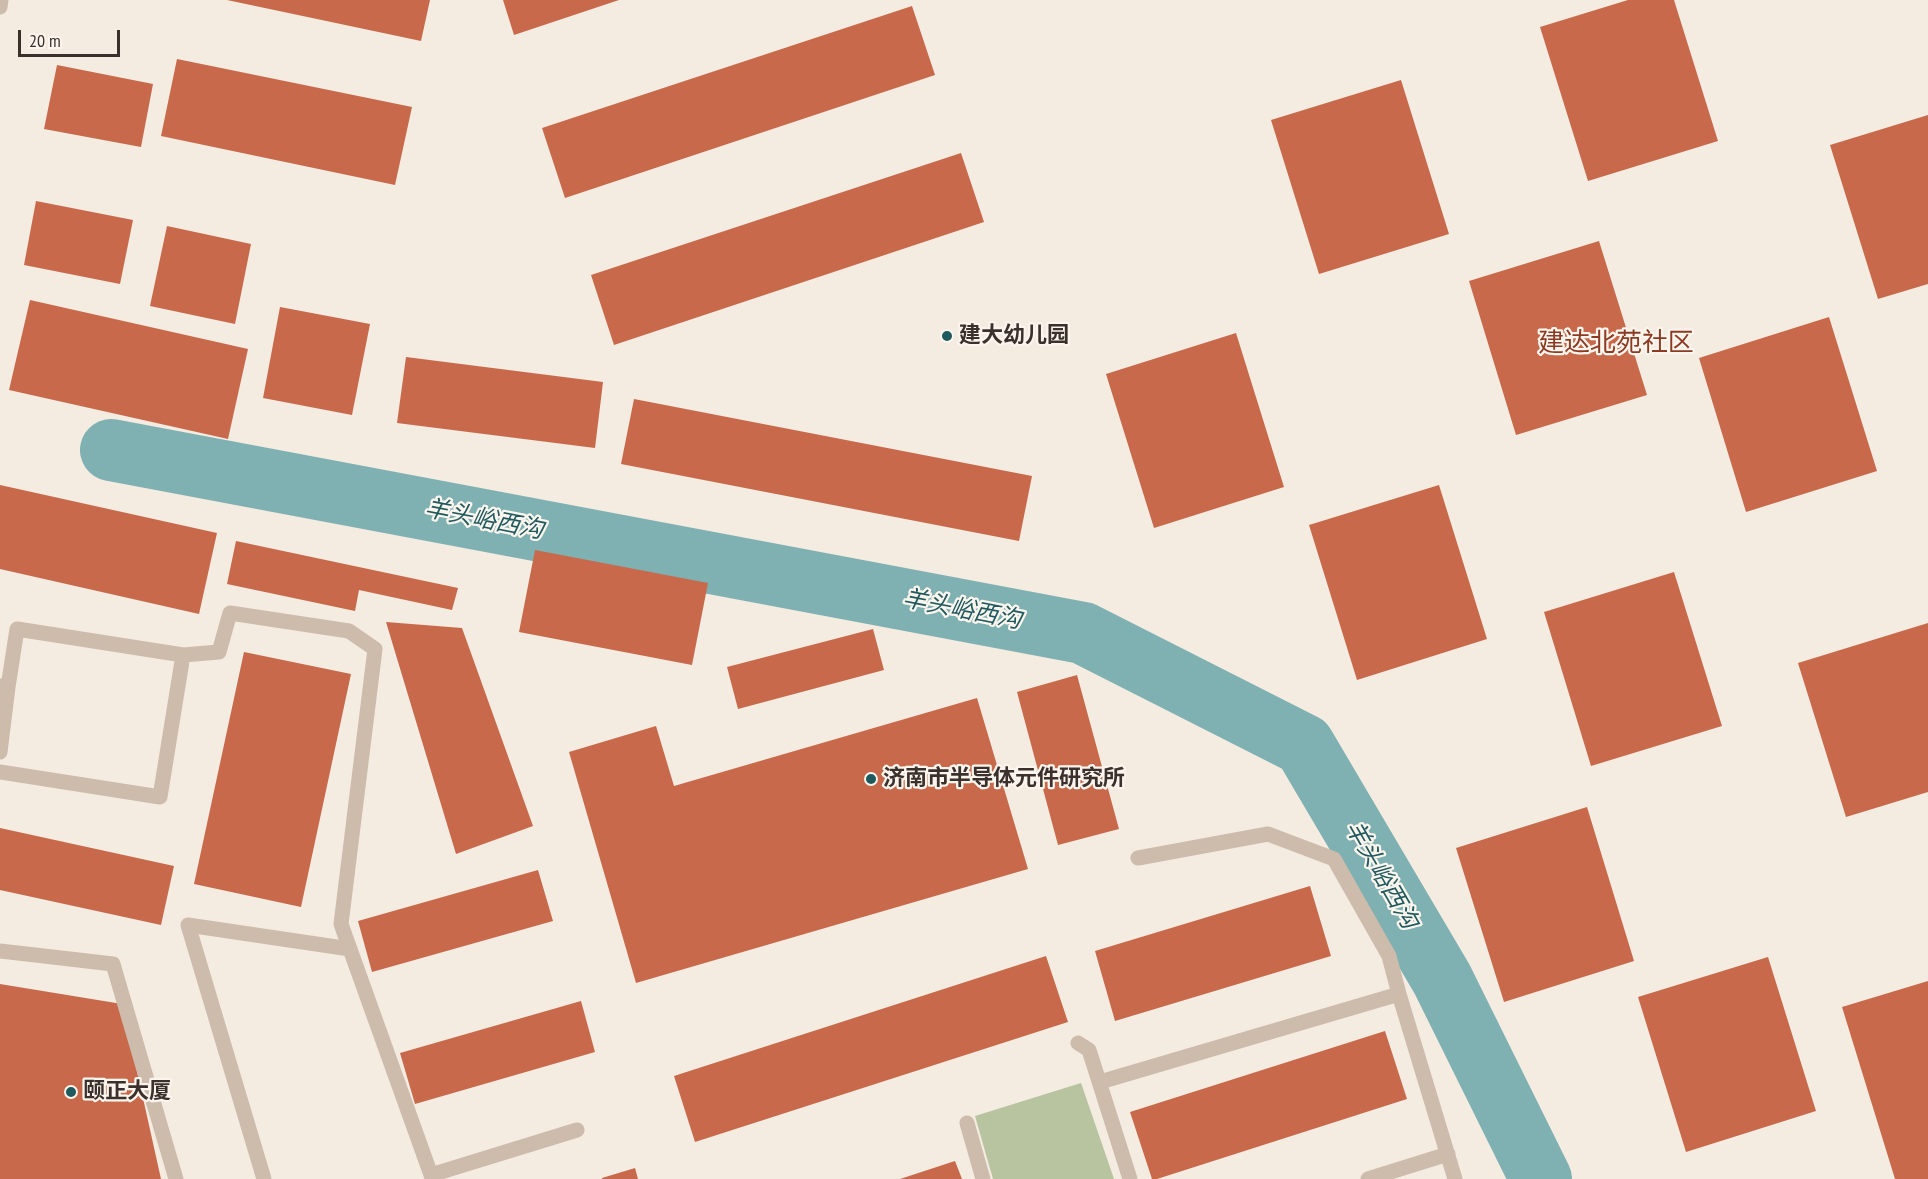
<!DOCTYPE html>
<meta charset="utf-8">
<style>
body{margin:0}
#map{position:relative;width:1928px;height:1179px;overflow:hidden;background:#f4ebe1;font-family:"PT Sans Narrow",sans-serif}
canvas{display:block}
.scale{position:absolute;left:18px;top:30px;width:102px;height:27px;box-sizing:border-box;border:3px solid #3b302b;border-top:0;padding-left:8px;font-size:18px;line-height:21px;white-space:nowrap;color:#3b302b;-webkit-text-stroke:4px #fbf5ee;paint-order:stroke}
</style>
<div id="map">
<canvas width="1928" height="1179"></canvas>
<div class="scale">20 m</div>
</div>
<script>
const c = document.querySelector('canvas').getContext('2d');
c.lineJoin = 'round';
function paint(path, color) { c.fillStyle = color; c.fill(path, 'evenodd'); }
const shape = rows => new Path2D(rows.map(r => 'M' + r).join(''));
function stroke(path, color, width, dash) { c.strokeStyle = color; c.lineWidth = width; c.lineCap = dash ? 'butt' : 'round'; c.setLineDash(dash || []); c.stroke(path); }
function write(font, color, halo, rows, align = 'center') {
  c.font = font + ' "PT Sans Narrow","Noto Sans SC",sans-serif'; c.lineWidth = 4.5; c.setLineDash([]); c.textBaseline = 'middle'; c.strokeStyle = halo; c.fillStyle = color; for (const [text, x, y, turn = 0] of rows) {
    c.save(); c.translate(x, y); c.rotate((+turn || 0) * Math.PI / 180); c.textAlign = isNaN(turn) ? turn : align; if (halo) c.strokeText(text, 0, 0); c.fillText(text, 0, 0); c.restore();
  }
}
const green = shape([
 [1081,1083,1114,1179,993,1179,975,1116]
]);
const river = shape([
 [111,450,1083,633,1304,745,1442,979,1541,1179]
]);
const building = shape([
 [227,0,430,0,421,41],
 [503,0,619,0,514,35],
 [1628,0,1674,0,1718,141,1588,181,1540,27],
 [912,6,935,75,565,198,542,128],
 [177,59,412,107,395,185,161,136],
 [57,65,153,84,141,147,44,129],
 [1401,80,1449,234,1319,274,1271,120],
 [1928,115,1928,284,1878,299,1830,145],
 [961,153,984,222,614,345,591,275],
 [36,201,133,220,120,284,24,265],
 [167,226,251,244,235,324,150,306],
 [1599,241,1647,395,1516,435,1469,281],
 [30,300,248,349,228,439,9,390],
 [280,307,370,324,352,415,263,398],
 [1829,317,1877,471,1746,512,1699,358],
 [1236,333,1284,487,1154,528,1106,374],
 [406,357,603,382,595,448,397,423],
 [634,399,1032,476,1019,541,621,464],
 [0,485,217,533,199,614,0,569],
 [1439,485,1487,639,1357,680,1309,525],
 [236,541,458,588,452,610,359,590,355,611,227,584],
 [535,550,708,583,692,665,519,632],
 [1674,572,1722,726,1591,766,1544,612],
 [386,622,462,628,533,826,456,854],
 [1928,623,1928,792,1846,817,1798,663],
 [873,629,884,670,738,709,727,667],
 [244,652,351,674,301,907,194,884],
 [1077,675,1119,829,1058,845,1017,692],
 [977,698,1028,869,636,983,569,752,656,726,674,786],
 [1587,807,1634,961,1504,1002,1456,848],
 [0,828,174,866,161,925,0,890],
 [538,870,553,921,372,972,358,921],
 [1310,886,1331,956,1115,1021,1095,951],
 [1046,956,1068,1022,695,1142,674,1076],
 [1768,957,1816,1111,1686,1152,1638,997],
 [1928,981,1928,1179,1895,1179,1842,1007],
 [0,984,122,1004,161,1179,0,1179],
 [581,1001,595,1052,415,1104,400,1053],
 [1385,1031,1407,1099,1157,1179,1152,1179,1130,1112],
 [955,1161,962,1179,900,1179],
 [635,1168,638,1179,602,1179,602,1178]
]);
const minor = shape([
 [0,7,1,0],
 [0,686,8,687,17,629,183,655,219,652,230,613,349,631,375,649,341,924,431,1175,577,1130],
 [0,752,8,687],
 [0,772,160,797,183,655],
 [1138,858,1268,834,1334,859,1389,956,1399,994,1455,1179],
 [0,951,113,964,176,1179],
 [1078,1043,1089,1050,1130,1179],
 [1100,1082,1399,994],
 [967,1123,983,1179],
 [264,1179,188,925,350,949],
 [1368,1179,1448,1154]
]);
const markers = [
 [947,336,6,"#1f5a5e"],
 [871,779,6,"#1f5a5e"],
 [71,1092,6,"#1f5a5e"]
];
const poiNames = [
 ["建大幼儿园",959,336],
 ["济南市半导体元件研究所",883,779],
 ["颐正大厦",83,1092]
];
const waterNames = [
 ["羊头峪西沟",484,520,11],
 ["羊头峪西沟",962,610,11],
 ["羊头峪西沟",1381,875,60]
];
const quarterNames = [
 ["建达北苑社区",1616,344]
];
paint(green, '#b8c4a0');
stroke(river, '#7fb0b2', 62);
paint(building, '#c8694b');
stroke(minor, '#cdbbac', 15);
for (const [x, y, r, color] of markers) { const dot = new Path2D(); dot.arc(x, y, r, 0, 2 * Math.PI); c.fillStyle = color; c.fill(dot); stroke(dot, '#fbf5ee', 2); }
write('bold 22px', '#3b302b', '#fbf5ee', poiNames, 'left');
write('italic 24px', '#1f5a5e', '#fbf5ee', waterNames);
write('26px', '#8c3b22', '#fbf5ee', quarterNames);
</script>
